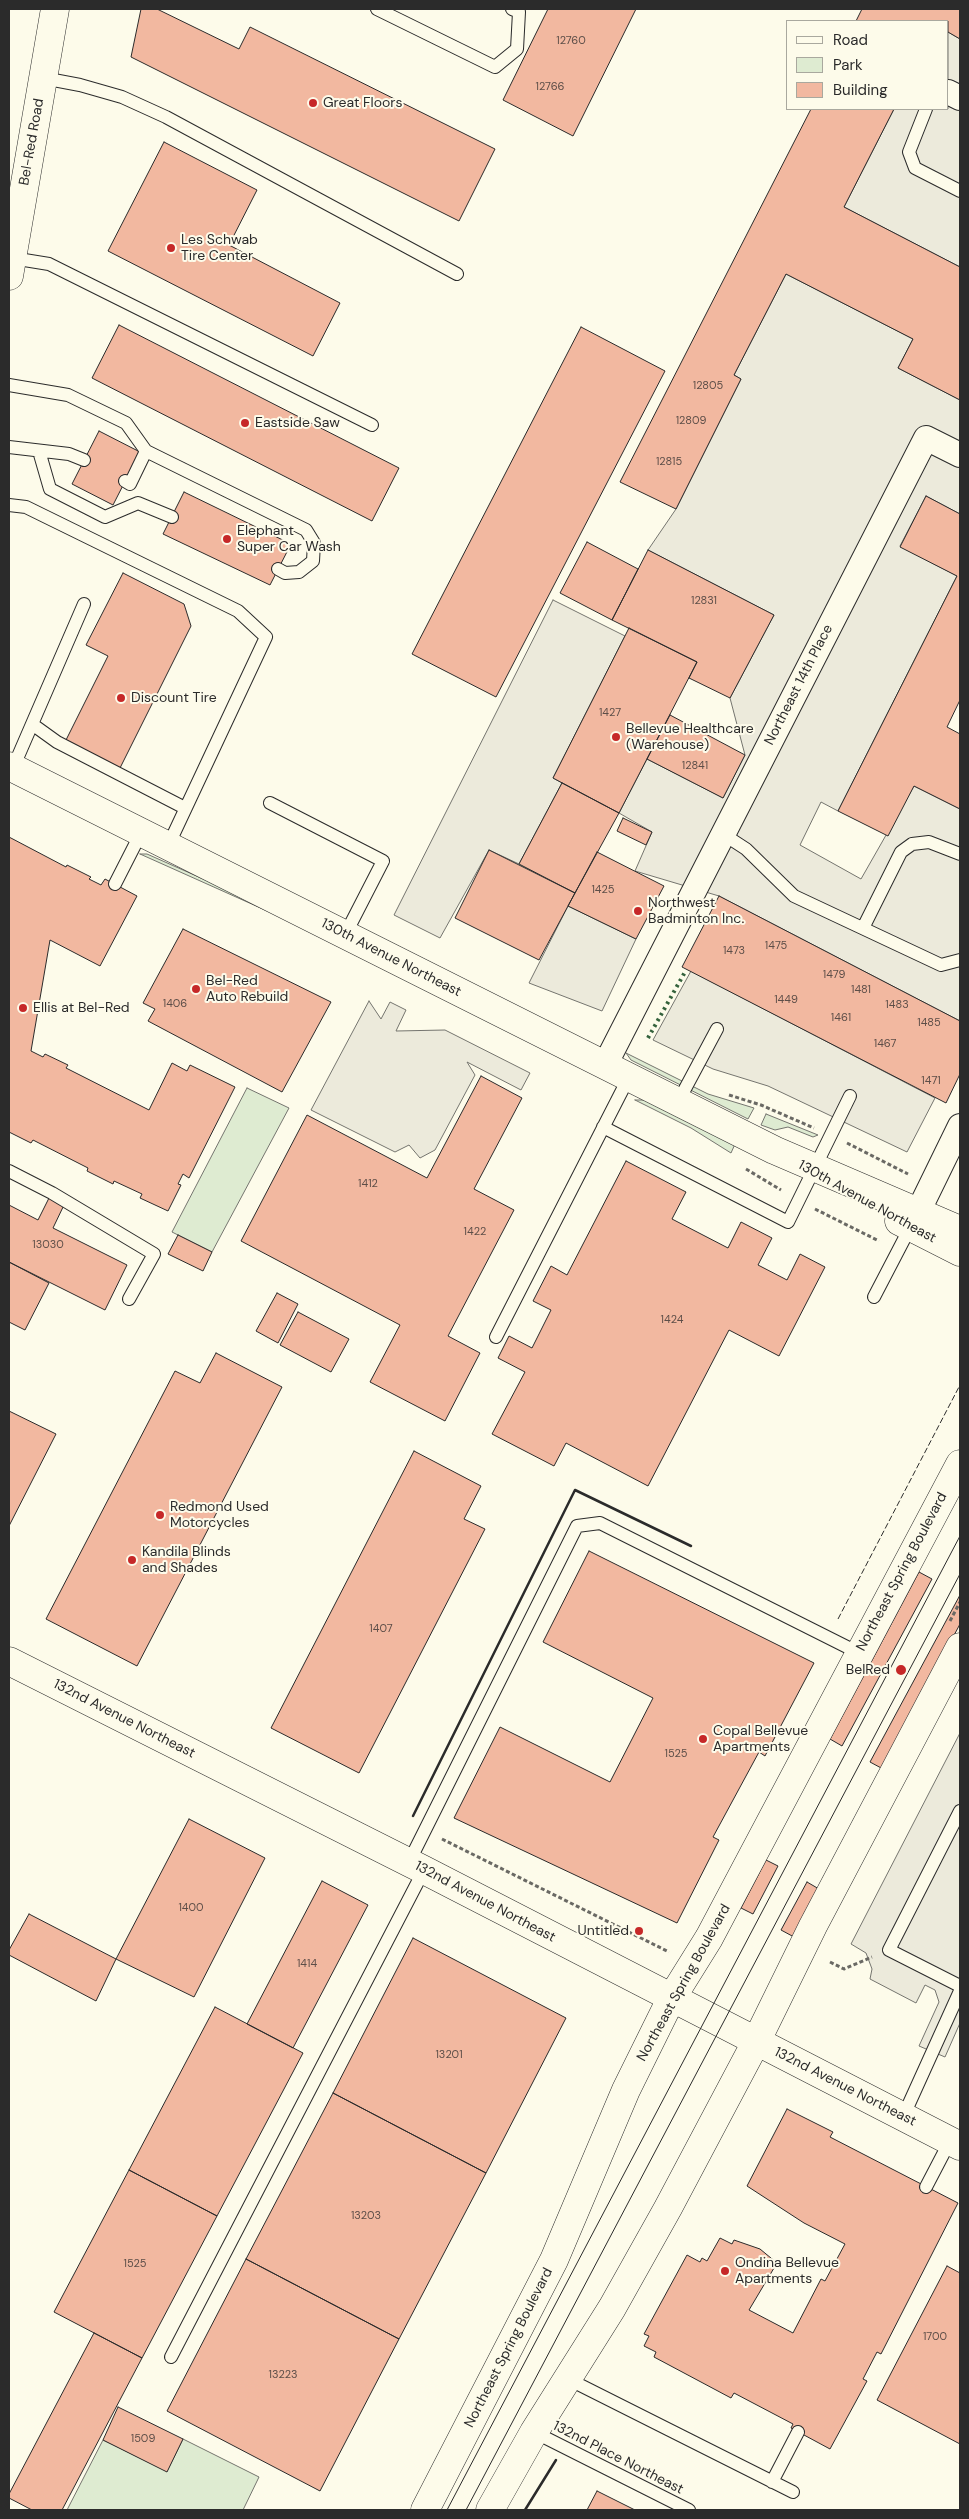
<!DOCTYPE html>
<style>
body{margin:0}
#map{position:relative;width:969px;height:2519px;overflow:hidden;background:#fdfbea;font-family:"DM Sans",sans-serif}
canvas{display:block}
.frame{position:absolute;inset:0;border:10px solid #2b2b2b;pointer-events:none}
.legend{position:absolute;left:786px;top:20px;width:162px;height:90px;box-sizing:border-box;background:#fdfbea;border:1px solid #a9a89e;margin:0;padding:6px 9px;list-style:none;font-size:15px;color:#2b2b2b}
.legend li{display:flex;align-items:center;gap:10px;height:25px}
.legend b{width:25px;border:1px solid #a9a89e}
</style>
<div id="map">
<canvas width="969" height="2519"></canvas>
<div class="frame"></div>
<ul class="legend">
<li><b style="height:6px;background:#fdfbea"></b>Road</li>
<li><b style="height:14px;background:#deebd1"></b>Park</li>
<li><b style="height:14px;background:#f2b8a0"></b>Building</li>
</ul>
</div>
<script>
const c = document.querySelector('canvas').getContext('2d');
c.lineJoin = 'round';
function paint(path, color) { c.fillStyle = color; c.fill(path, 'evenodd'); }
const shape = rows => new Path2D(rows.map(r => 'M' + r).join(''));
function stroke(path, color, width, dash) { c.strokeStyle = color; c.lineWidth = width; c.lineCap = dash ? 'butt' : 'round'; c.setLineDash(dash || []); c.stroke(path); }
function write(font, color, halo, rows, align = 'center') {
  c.font = font + ' "DM Sans",sans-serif'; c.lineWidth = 4; c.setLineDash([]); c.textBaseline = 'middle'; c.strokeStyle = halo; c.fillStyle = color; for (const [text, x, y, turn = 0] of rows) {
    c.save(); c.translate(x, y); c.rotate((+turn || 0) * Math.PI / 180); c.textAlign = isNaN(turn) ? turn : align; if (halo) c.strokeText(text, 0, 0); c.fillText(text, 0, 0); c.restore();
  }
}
const green = shape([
 [140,854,147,854,264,906,274,914,140,854],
 [626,1053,708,1094,754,1108,748,1119,631,1060,626,1053],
 [247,1088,289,1108,212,1252,172,1232,247,1088],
 [635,1100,645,1100,735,1144,731,1153,691,1128,635,1100],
 [766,1114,818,1135,813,1137,788,1127,775,1130,761,1125,766,1114],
 [183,2439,259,2477,243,2510,67,2510,103,2440,167,2471,183,2439]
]);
const parking = shape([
 [948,32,960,39,960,267,844,207,894,109,948,109,948,32],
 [786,274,913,339,898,368,960,400,960,514,926,496,900,546,957,576,838,811,821,802,800,845,861,879,914,786,960,809,960,1021,719,896,635,871,652,832,619,813,647,759,723,798,745,755,730,698,774,615,648,550,676,509,741,379,734,375,786,274],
 [553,600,625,636,553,778,562,783,519,864,489,850,440,938,394,915,553,600],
 [568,906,636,939,602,1011,529,983,568,906],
 [691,971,935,1098,907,1152,768,1086,713,1069,653,1040,691,971],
 [369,1001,381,1019,390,1002,406,1010,396,1031,445,1030,530,1073,521,1090,467,1062,475,1075,435,1150,420,1158,409,1145,395,1152,311,1110,369,1001],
 [960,1733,960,2023,945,2057,919,2046,939,2002,935,1990,925,1985,916,2003,870,1979,872,1969,866,1953,851,1944,960,1733]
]);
const building = shape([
 [141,9,157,9,239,49,250,27,495,149,459,221,131,57,141,9],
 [548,9,636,9,573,136,503,100,548,9],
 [862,9,960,9,960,39,948,32,948,21,856,21,862,9],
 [811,109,894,109,844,207,960,267,960,400,898,368,913,339,786,274,734,375,741,379,676,509,620,482,811,109],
 [164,142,257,190,229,245,340,303,313,356,108,251,164,142],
 [119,325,399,468,372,521,92,378,119,325],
 [581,327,665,371,496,697,412,654,581,327],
 [99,431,140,452,113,505,72,484,99,431],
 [184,492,291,544,270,585,163,534,184,492],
 [926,496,960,514,960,700,947,727,960,734,960,809,914,786,888,836,838,811,957,576,900,547,926,496],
 [587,542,638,569,612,620,560,593,587,542],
 [648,550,774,615,730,698,689,678,697,662,612,620,648,550],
 [123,573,184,604,191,626,120,768,66,740,108,656,86,645,123,573],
 [629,628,697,662,619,813,553,778,629,628],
 [670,715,745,755,723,798,647,759,670,715],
 [562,783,619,813,575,893,519,864,562,783],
 [623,818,652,832,646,845,617,831,623,818],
 [9,837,66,867,67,865,91,877,89,879,101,885,105,879,137,896,100,966,50,940,31,1051,43,1057,45,1054,68,1065,66,1068,149,1110,172,1063,187,1071,190,1065,235,1087,189,1178,183,1174,178,1184,181,1185,168,1211,140,1198,142,1194,114,1181,113,1184,87,1171,88,1168,33,1140,31,1143,9,1132,9,837],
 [489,850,575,893,539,960,455,918,489,850],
 [597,852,664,886,636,939,568,906,597,852],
 [719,896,960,1021,960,1074,946,1103,682,967,719,896],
 [183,929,331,1002,282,1092,148,1021,155,1009,143,1003,183,929],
 [481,1076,522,1098,474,1189,514,1210,448,1336,480,1353,445,1421,370,1382,400,1325,241,1241,307,1115,427,1178,481,1076],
 [626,1161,686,1192,672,1219,728,1248,741,1222,772,1238,758,1265,787,1280,800,1254,825,1267,779,1356,729,1330,648,1486,566,1443,554,1466,492,1434,525,1372,498,1358,509,1336,532,1348,551,1310,533,1301,551,1266,567,1275,626,1161],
 [49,1198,64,1205,53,1228,127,1265,105,1310,9,1262,9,1205,38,1220,49,1198],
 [178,1235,212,1252,203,1271,168,1254,178,1235],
 [9,1262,49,1283,25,1330,9,1322,9,1262],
 [277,1293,298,1304,278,1343,256,1331,277,1293],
 [298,1312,349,1339,331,1372,280,1345,298,1312],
 [216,1353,282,1387,137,1666,46,1619,175,1371,200,1383,216,1353],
 [9,1411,56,1434,9,1526,9,1411],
 [414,1451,481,1486,464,1519,485,1529,359,1773,271,1728,414,1451],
 [589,1551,814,1663,765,1756,759,1752,713,1837,719,1840,677,1923,454,1818,500,1727,610,1782,653,1698,543,1642,589,1551],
 [919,1572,932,1579,842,1746,830,1739,919,1572],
 [960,1595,960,1624,883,1769,870,1762,960,1595],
 [189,1819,265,1858,194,1997,116,1959,189,1819],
 [766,1860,778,1866,753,1914,741,1908,766,1860],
 [322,1881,368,1905,293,2048,247,2024,322,1881],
 [807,1882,819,1889,794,1937,781,1930,807,1882],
 [29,1914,116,1959,96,2001,9,1955,9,1950,29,1914],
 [413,1938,566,2018,486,2173,333,2093,413,1938],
 [215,2007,303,2053,217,2216,129,2170,215,2007],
 [333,2093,486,2173,399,2339,246,2259,333,2093],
 [787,2109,833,2132,830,2137,958,2203,881,2354,877,2352,863,2379,867,2381,830,2449,791,2428,793,2424,734,2393,731,2398,654,2357,656,2352,644,2346,649,2336,644,2334,687,2255,700,2262,702,2258,707,2261,720,2238,732,2244,734,2240,760,2249,777,2263,749,2310,793,2333,821,2279,825,2281,845,2244,804,2223,747,2186,787,2109],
 [129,2170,217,2216,142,2358,54,2312,129,2170],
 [246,2259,399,2339,320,2491,167,2411,246,2259],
 [947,2266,960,2273,960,2444,877,2400,947,2266],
 [94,2333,142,2358,62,2510,32,2510,9,2498,9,2494,94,2333],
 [118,2407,183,2439,167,2472,103,2440,118,2407],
 [597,2491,635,2510,587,2510,597,2491]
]);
const path = shape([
 [729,1095,761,1105,814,1128],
 [847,1143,908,1174],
 [746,1169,781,1190],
 [815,1209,879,1241],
 [950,1621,960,1602],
 [442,1839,669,1952],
 [830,1962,844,1969,872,1957]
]);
const lane = shape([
 [377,9,495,67,517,49,519,12,512,9],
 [43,78,80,85,122,97,166,117,457,274],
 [926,109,909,152,915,168,960,191],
 [12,258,49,264,372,425],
 [9,385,68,395,126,423,146,451,130,484,125,481],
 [9,447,69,454,84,460],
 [39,451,50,489,105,517,138,503,172,517],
 [146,451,306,530,314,543,313,561,299,572,285,573,278,569],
 [9,505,26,507,238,611,266,637,168,846],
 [32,724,57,742,185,808],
 [13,768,84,604],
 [270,803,383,861,345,935],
 [723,834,746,849,794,896,941,965,960,960],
 [115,884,141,833],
 [863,928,901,852,912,844,929,842,960,854],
 [678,1102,717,1029],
 [603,1127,788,1222,850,1096],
 [9,1171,52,1193,154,1254,129,1299],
 [874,1297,912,1224],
 [496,1337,629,1077],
 [960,1811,889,1950,960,1986],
 [409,1862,577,1526,600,1523,859,1653],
 [903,2117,960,1991],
 [926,2187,950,2141],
 [171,2357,424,1870],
 [568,2379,793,2492],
 [534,2432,689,2510],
 [772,2482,798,2432]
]);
const street = shape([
 [948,92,960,98],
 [605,1065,926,438,960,455],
 [919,1210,960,1126]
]);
const secondary = shape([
 [9,766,774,1150,960,1230],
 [899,1221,960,1252],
 [9,1661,424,1870,960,2146],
 [425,2510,554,2260,626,2090,671,1999,709,1938,960,1464],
 [490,2510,534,2432,612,2308,668,2208,756,2042,813,1926,960,1647]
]);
const primary = shape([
 [9,276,55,9]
]);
const tram = shape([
 [447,2510,960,1536],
 [466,2510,960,1574]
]);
const hedge = shape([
 [648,1038,685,972]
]);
const fence = shape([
 [838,1619,960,1385]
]);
const wall = shape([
 [413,1816,575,1490,691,1546],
 [525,2510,556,2460]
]);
const markers = [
 [313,103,5,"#c62828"],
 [171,248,5,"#c62828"],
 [245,423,5,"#c62828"],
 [227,539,5,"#c62828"],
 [121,698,5,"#c62828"],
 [616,737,5,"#c62828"],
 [638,911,5,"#c62828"],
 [196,989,5,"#c62828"],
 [23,1008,5,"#c62828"],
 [160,1515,5,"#c62828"],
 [132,1560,5,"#c62828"],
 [901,1670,6,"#c62828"],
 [703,1739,5,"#c62828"],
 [639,1931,5,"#c62828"],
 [725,2271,5,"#c62828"]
];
const numberNames = [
 ["12760",571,41],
 ["12766",550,87],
 ["12805",708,386],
 ["12809",691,421],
 ["12815",669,462],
 ["12831",704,601],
 ["1427",610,713],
 ["12841",695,766],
 ["1425",603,890],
 ["1475",776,946],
 ["1473",734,951],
 ["1479",834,975],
 ["1481",861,990],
 ["1449",786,1000],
 ["1406",175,1004],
 ["1483",897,1005],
 ["1461",841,1018],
 ["1485",929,1023],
 ["1467",885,1044],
 ["1471",931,1081],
 ["1412",368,1184],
 ["1422",475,1232],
 ["13030",48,1245],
 ["1424",672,1320],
 ["1407",381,1629],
 ["1525",676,1754],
 ["1400",191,1908],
 ["1414",307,1964],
 ["13201",449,2055],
 ["13203",366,2216],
 ["1525",135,2264],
 ["1700",935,2337],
 ["13223",283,2375],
 ["1509",143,2439]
];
const poiNames = [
 ["Great Floors",323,103],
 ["Les Schwab",181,240],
 ["Tire Center",181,256],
 ["Eastside Saw",255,423],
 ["Elephant",237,531],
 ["Super Car Wash",237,547],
 ["Discount Tire",131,698],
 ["Bellevue Healthcare",626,729],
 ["(Warehouse)",626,745],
 ["Northwest",648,903],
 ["Badminton Inc.",648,919],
 ["Bel-Red",206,981],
 ["Auto Rebuild",206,997],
 ["Ellis at Bel-Red",33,1008],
 ["Redmond Used",170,1507],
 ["Motorcycles",170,1523],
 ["Kandila Blinds",142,1552],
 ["and Shades",142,1568],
 ["BelRed",890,1670,"right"],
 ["Copal Bellevue",713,1731],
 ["Apartments",713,1747],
 ["Untitled",629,1931,"right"],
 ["Ondina Bellevue",735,2263],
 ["Apartments",735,2279]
];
const streetNames = [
 ["Bel-Red Road",32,142,-80],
 ["Northeast 14th Place",799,685,-63],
 ["130th Avenue Northeast",391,958,27],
 ["130th Avenue Northeast",867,1202,29],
 ["Northeast Spring Boulevard",902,1572,-62],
 ["132nd Avenue Northeast",124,1719,27],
 ["132nd Avenue Northeast",485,1902,28],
 ["Northeast Spring Boulevard",684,1983,-61],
 ["132nd Avenue Northeast",845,2087,27],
 ["Northeast Spring Boulevard",509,2348,-63],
 ["132nd Place Northeast",618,2458,27]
];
paint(green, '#deebd1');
stroke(green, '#74746e', 1);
paint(parking, '#eceadb');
stroke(parking, '#74746e', 1);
paint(building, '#f2b8a0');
stroke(building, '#2b2b2b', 1);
stroke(lane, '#2b2b2b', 14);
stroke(street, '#2b2b2b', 26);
stroke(secondary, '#2b2b2b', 29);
stroke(primary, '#2b2b2b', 29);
stroke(path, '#6a6964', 3, [4, 2.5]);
stroke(lane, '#fdfbea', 12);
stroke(street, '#fdfbea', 24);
stroke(secondary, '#fdfbea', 28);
stroke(primary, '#fdfbea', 28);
stroke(tram, '#2b2b2b', 1);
stroke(hedge, '#34623c', 4, [2.5, 4]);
stroke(fence, '#2b2b2b', 1, [6, 2.5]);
stroke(wall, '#2b2b2b', 2.5);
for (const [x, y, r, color] of markers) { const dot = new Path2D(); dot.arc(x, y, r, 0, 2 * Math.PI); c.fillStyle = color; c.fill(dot); stroke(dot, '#fdfbea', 2); }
write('11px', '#5d4e48', null, numberNames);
write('14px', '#2b2b2b', '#fdfbea', poiNames, 'left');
write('14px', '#2b2b2b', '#fdfbea', streetNames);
</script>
